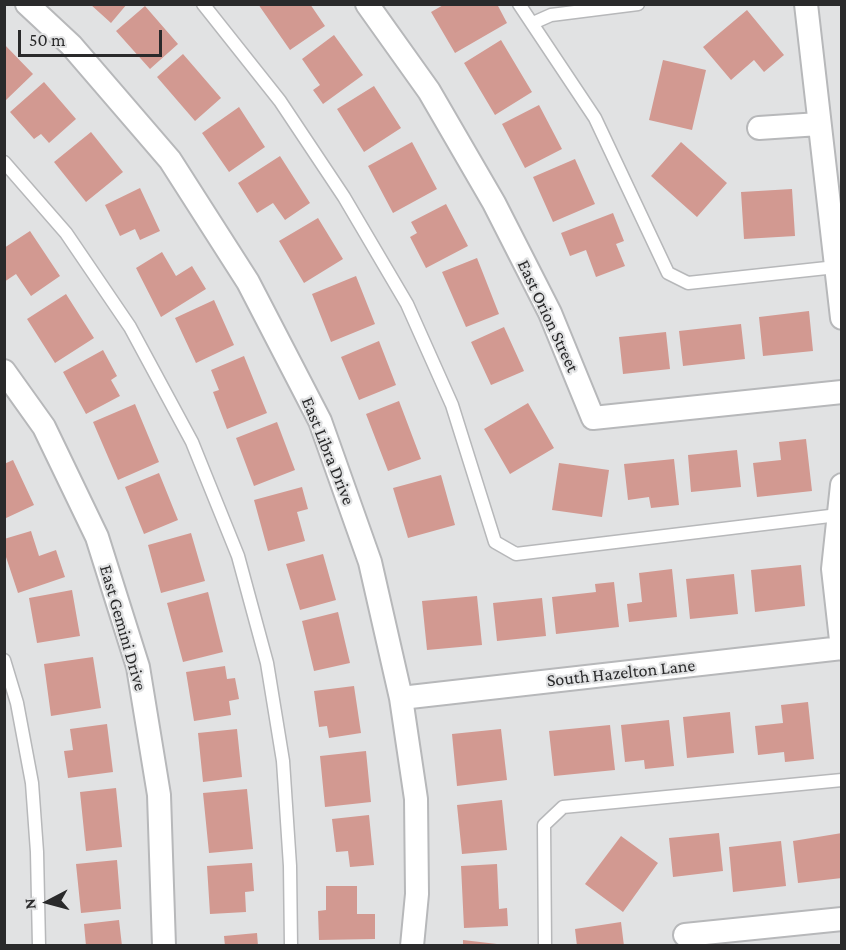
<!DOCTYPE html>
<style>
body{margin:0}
#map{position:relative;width:846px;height:950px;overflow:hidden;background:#e1e2e3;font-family:"Crimson Pro",serif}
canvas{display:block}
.frame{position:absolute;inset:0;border:6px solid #2a2a2b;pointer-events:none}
.north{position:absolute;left:18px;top:872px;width:60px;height:60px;-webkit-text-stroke:4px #e1e2e3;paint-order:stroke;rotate:264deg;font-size:16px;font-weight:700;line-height:24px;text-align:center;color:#2a2a2b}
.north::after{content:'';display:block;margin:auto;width:21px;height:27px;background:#2a2a2b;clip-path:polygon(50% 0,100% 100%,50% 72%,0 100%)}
.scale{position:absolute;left:18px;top:30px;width:144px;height:27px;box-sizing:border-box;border:3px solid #2a2a2b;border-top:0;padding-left:8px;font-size:18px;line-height:21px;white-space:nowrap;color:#2a2a2b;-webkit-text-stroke:4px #e1e2e3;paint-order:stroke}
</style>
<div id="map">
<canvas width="846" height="950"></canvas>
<div class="frame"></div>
<div class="north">N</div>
<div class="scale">50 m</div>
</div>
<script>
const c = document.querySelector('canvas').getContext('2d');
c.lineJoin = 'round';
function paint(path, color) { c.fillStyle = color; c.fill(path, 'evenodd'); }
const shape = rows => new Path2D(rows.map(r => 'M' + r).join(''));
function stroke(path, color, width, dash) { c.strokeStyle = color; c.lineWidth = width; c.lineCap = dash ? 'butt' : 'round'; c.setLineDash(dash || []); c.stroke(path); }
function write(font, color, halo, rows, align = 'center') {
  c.font = font + ' "Crimson Pro",serif'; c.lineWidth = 4.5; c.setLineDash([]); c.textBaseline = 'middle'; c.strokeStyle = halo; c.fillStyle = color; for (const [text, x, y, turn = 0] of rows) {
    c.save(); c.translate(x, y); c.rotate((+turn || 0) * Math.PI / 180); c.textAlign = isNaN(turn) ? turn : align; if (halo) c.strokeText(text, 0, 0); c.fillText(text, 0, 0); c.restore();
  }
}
const building = shape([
 [90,4,127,4,111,23],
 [258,4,310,4,325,26,290,50],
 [445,4,497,4,507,23,455,53,431,12],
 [145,6,178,44,150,69,116,31],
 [747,10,784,55,764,72,754,60,731,80,703,47],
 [334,35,363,75,323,104,313,90,320,85,302,59],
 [501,40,532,92,495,115,464,63],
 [4,44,33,74,6,100,4,98],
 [183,54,221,98,195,121,157,77],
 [663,60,706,70,692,130,649,120],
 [44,82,76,119,49,143,41,134,34,139,10,112],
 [374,86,401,128,364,152,337,109],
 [539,105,562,149,525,168,502,124],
 [239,107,265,147,229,172,202,133],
 [91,132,123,172,86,202,54,162],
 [412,142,437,189,393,213,368,166],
 [681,142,727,183,697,217,651,176],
 [280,156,310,203,285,220,273,203,257,213,238,183],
 [575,159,595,204,553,222,533,177],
 [140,188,160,231,140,240,135,229,120,236,105,205],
 [792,189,795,236,744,239,741,192],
 [446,204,468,246,426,268,410,237,417,233,411,222],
 [613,213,624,241,616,244,625,266,596,277,586,250,570,256,561,233],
 [318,218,343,259,304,283,279,241],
 [30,231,60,276,31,296,16,274,4,282,4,248],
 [162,252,176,276,192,266,206,289,161,317,136,268],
 [477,258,499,314,466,327,442,272],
 [356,276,375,324,331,342,312,294],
 [66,294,94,338,55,363,27,319],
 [214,300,234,345,196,363,175,318],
 [809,311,813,351,763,356,759,317],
 [741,324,745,359,683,366,679,331],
 [504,327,524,371,491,385,471,342],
 [666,332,670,369,623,374,619,337],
 [379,341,396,385,359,400,341,357],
 [103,350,117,376,111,380,120,396,86,414,63,372],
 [244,356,267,413,227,429,213,392,219,390,211,370],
 [399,401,421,459,388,471,366,414],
 [528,403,554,448,510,474,484,429],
 [135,404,159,462,118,480,93,422],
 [277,422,295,470,254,486,236,438],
 [806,439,812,491,757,497,753,463,781,460,779,442],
 [737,450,741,487,691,492,688,455],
 [674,459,679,505,651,508,649,497,628,500,624,464],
 [13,460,34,505,4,519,4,464],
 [559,463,609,470,602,517,552,510],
 [159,473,178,520,144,534,125,487],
 [441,475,455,525,408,538,393,488],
 [302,487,308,509,297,512,305,541,268,551,254,500],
 [31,531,39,556,56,550,65,577,18,593,4,551,4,539],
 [191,533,205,581,161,593,148,545],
 [323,554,336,600,300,610,286,564],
 [801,565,805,606,755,612,751,570],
 [672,569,677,617,629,622,627,604,642,602,639,573],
 [734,574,738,614,690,619,686,579],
 [614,582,619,627,556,634,552,597,596,592,595,584],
 [72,590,80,636,37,643,29,598],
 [208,592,223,652,183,662,167,603],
 [477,596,482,645,427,650,422,601],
 [542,598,546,636,497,641,493,603],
 [338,612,350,663,314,671,302,621],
 [93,657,101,708,51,716,44,664],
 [225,666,227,679,235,678,239,699,229,701,231,715,194,721,186,672],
 [354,686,361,733,329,738,327,726,319,727,314,691],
 [808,702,814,759,785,762,784,752,758,755,755,726,783,723,781,705],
 [730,712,734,753,687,758,683,717],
 [669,720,674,766,645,769,644,760,625,762,621,725],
 [107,724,113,772,68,778,64,751,73,750,70,729],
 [610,725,615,770,554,776,549,731],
 [237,729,242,777,203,782,198,733],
 [501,729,507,780,457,786,452,734],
 [366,751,371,802,325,807,320,756],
 [116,788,122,847,86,851,80,792],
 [247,789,253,849,209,853,203,793],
 [502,800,507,850,462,854,457,805],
 [369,815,374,865,350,867,348,851,336,852,332,819],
 [719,833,723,871,673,877,669,838],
 [842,833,842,878,798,883,793,841],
 [621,836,658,863,623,912,585,884],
 [781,841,786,886,733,892,729,847],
 [117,860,121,909,81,913,76,864],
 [252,863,254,891,245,892,246,912,210,914,207,866],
 [497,864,499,909,507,908,508,926,464,928,461,866],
 [326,886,357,886,357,914,375,914,375,939,319,940,318,911,326,910],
 [119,920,122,946,86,946,84,924],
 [621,922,624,946,577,946,575,929],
 [257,933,258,946,225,946,224,936],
 [463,940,497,944,497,946,463,946]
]);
const lane = shape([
 [203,4,280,101,344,197,407,304,452,405,495,542,516,554,838,515],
 [519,4,595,118,668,273,688,283,836,267],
 [533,23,551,15,638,4],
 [4,162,66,233,130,327,192,442,238,556,267,663,283,761,290,866,291,946],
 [4,660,17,703,32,783,37,852,39,946],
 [545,946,544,825,563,807,842,780]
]);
const street = shape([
 [27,4,71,45,170,160,248,282,320,421,370,562,401,698,416,799,417,894,412,946],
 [367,4,429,91,494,203,550,313,593,418,842,392],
 [806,4,842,318],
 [759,128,819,124],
 [4,371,44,427,97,537,138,667,159,795,164,946],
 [842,485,833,569,842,649],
 [401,698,842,648],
 [685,935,842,919]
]);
const streetNames = [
 ["East Orion Street",548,316,65],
 ["East Libra Drive",328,451,68],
 ["East Gemini Drive",123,628,74],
 ["South Hazelton Lane",621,673,-6]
];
paint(building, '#d29991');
stroke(lane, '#b7b8ba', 15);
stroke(street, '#b7b8ba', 26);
stroke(lane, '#fff', 12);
stroke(street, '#fff', 22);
write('18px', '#2a2a2b', '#e1e2e3', streetNames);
</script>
